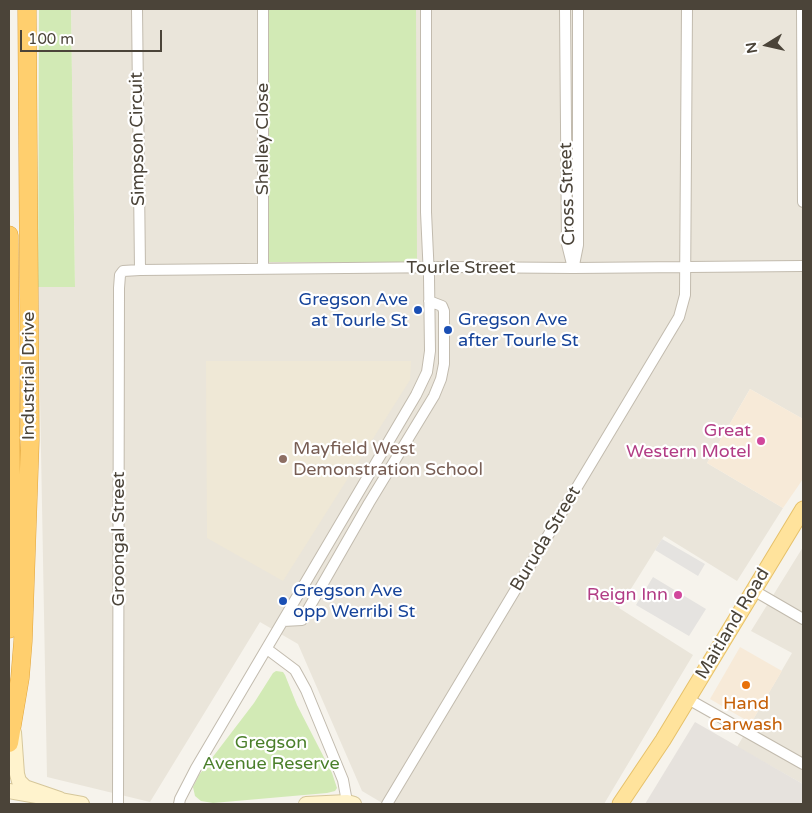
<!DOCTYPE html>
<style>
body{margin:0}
#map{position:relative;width:812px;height:813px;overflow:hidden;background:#f6f3ec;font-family:"Varela Round",sans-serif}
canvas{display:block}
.frame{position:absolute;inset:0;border:10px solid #4b4439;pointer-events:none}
.north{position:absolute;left:742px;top:20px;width:50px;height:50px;-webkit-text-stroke:4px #fff;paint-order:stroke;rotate:260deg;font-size:14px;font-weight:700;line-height:20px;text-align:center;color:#4b4439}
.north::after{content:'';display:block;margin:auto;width:18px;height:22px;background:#4b4439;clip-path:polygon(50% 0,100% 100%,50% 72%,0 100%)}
.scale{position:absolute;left:20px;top:30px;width:142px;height:22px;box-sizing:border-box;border:2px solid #4b4439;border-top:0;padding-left:6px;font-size:15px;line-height:18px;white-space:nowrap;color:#4b4439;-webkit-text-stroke:4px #fff;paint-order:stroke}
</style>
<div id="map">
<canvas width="812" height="813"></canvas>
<div class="frame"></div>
<div class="north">N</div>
<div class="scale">100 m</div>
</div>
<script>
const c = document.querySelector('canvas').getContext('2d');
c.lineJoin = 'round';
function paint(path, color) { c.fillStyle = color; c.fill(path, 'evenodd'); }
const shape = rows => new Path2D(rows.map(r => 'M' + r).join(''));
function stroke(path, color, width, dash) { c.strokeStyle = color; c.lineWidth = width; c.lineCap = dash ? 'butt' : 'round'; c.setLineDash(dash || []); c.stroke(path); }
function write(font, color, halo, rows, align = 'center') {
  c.font = font + ' "Varela Round",sans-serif'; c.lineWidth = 4.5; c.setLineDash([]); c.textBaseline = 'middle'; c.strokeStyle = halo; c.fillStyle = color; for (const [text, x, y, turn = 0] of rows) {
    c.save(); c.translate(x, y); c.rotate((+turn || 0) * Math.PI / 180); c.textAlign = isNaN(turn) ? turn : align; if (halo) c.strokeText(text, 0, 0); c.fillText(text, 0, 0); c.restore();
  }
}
const residential = shape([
 [71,9,803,9,803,419,750,389,707,463,783,508,737,581,664,536,619,608,693,655,604,804,384,804,362,791,298,644,260,622,150,802,47,777,38,287,75,286],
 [803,547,803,784,737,747,792,653,751,631]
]);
const commercial = shape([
 [750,389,803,419,803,479,783,508,707,463],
 [740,647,782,671,751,723,710,699]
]);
const industrial = shape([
 [695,722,803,784,803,804,645,804]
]);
const education = shape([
 [206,361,411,361,410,380,283,581,207,538]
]);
const green = shape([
 [39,9,71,9,75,287,38,287],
 [268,9,416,9,417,262,269,262],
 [276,671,283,672,285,675,297,705,332,773,337,788,335,791,327,793,213,803,201,801,195,796,193,787,199,775,254,703,273,673]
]);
const parking = shape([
 [662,539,705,564,698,576,655,550],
 [653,577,706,609,689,636,636,605]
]);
const street = shape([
 [137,9,140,270],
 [565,9,567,244,573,268],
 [802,9,803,202],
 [574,265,578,245,578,9],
 [263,269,263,9],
 [753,590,803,619],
 [283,621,302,620,369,503,434,396,441,379,444,364,444,311,442,306,429,301],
 [267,649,295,670,306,690,343,780,347,802],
 [688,699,803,764],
 [118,804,119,288,120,275,123,271,140,270,449,267,573,268,803,266],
 [179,804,180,799,196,768,416,395,427,372,430,351,429,277,426,212,426,9],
 [387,804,679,317,685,295,687,9]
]);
const secondary = shape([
 [14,732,17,774,19,781,25,787,60,799],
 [9,791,82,804],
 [306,804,347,802,354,804]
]);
const primary = shape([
 [620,804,663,740,803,509]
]);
const highway = shape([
 [9,235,11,500,9,629],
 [9,743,20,678,23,641,30,440,27,9]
]);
const markers = [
 [418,310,5,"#1a4fb4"],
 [448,330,5,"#1a4fb4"],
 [761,441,5,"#d1479c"],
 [283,459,5,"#8d6e63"],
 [678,595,5,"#d1479c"],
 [283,601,5,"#1a4fb4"],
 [746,685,5,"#e8710a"]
];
const streetNames = [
 ["Simpson Circuit",138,139,-91],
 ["Shelley Close",263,139,-90],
 ["Cross Street",568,194,-92],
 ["Tourle Street",461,268],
 ["Industrial Drive",29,376,-90],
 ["Groongal Street",119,539,-90],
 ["Buruda Street",546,539,-59],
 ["Maitland Road",733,624,-59]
];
const transitNames = [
 ["Gregson Ave",408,300,"right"],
 ["at Tourle St",408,321,"right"],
 ["Gregson Ave",458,320],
 ["after Tourle St",458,341],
 ["Gregson Ave",293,591],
 ["opp Werribi St",293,612]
];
const hotelNames = [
 ["Great",751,431],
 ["Western Motel",751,452],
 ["Reign Inn",668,595]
];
const educationNames = [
 ["Mayfield West",293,449],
 ["Demonstration School",293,470]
];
const foodNames = [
 ["Hand",746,704],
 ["Carwash",746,725]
];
const parkNames = [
 ["Gregson",271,743],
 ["Avenue Reserve",271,764]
];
paint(residential, '#eae5da');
paint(commercial, '#f7ead8');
paint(industrial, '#e6e2dd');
paint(education, '#efe8d6');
paint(green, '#d2eab5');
paint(parking, '#e5e3e0');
stroke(street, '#c2bbae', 12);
stroke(secondary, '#d6c79b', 16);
stroke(primary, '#e6c16a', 17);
stroke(highway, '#e0a43c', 19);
stroke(street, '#fff', 10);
stroke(secondary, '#fff3cd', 14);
stroke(primary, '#ffe39c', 15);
stroke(highway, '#ffcf6e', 18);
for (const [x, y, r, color] of markers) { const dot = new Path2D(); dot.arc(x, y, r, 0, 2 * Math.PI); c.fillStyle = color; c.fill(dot); stroke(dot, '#fff', 2); }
write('18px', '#4b4439', '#fff', streetNames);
write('18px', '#164399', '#fff', transitNames, 'left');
write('18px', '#b23c85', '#fff', hotelNames, 'right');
write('18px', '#785e54', '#fff', educationNames, 'left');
write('18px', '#c56008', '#fff', foodNames);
write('18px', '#4a7f2a', '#fff', parkNames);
</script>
